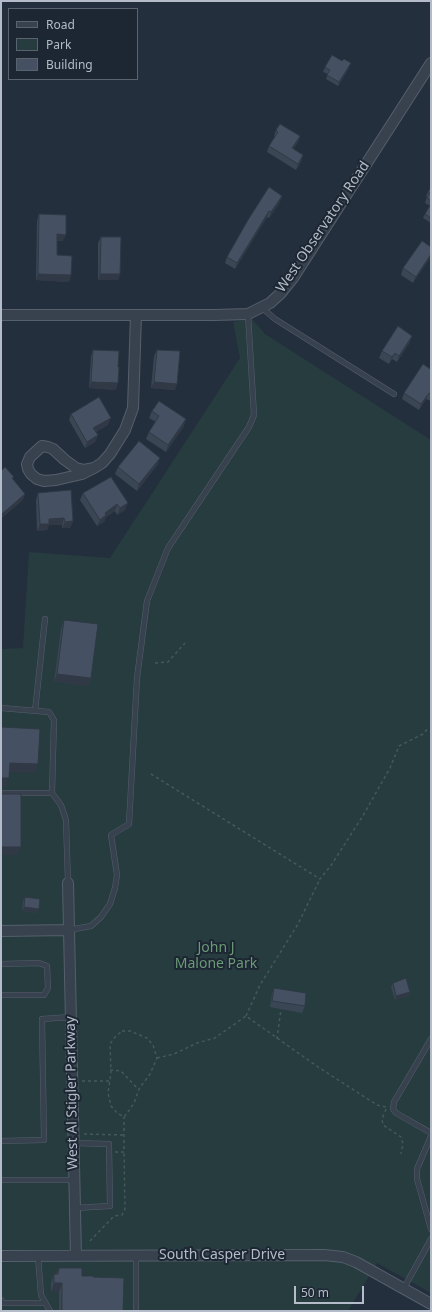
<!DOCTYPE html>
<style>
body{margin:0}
#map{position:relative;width:432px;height:1312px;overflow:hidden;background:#242f3e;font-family:"Noto Sans",sans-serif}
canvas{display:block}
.frame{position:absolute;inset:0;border:2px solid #b4bcc9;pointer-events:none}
.legend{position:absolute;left:8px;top:8px;width:130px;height:72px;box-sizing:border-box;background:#1d2633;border:1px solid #59626f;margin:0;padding:5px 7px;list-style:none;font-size:12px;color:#b4bcc9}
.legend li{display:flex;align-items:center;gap:8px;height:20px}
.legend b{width:20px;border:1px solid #59626f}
.scale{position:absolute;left:294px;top:1286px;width:70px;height:18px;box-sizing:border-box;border:2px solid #b4bcc9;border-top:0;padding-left:5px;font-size:12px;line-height:14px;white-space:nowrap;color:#b4bcc9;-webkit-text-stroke:3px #1d2633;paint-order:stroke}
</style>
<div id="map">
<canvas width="432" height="1312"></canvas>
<div class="frame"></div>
<ul class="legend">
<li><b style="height:5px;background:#38414e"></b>Road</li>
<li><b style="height:11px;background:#263c3f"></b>Park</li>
<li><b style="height:11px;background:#455162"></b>Building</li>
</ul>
<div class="scale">50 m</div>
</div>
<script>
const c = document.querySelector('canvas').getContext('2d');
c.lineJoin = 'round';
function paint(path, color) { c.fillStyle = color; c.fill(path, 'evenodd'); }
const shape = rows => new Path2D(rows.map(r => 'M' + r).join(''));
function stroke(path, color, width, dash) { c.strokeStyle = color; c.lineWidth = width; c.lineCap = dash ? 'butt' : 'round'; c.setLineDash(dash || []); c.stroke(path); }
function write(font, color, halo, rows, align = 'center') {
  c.font = font + ' "Noto Sans",sans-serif'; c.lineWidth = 4; c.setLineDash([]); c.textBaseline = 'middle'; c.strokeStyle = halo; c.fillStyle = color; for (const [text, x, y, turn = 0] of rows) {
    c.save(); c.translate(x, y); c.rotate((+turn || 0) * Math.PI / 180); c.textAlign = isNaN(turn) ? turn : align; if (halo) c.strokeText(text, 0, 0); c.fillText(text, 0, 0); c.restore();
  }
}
const green = shape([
 [252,319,265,334,431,440,431,1293,377,1263,348,1311,1,1311,1,649,23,648,29,552,110,558,240,358,233,322]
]);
const path = shape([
 [155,663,168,662,185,643],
 [151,774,320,879,332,864,364,814,390,768,399,746,423,734,429,727],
 [246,1016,260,985,298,924,320,879],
 [122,1031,130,1031,147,1038,153,1045,157,1058,150,1074,139,1089,134,1103,128,1112,124,1117,117,1113,111,1106,108,1093,111,1073,110,1044,115,1037,122,1031],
 [277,1039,281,1009],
 [157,1058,174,1054,197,1043,215,1038,246,1016,318,1067,377,1105,386,1107],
 [110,1070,121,1071,139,1090],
 [82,1081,110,1081],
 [386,1109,382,1119,383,1125,401,1137,403,1144,401,1154],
 [84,1134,124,1135],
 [115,1152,124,1152,124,1117],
 [90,1241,114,1216,122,1215,125,1209,124,1152]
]);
const service = shape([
 [261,307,275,319,394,394],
 [1,708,49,712,54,720,52,793],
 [35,711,45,619],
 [1,793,52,793,61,805,66,820,68,883],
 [69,930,91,926,101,917,110,904,115,888,117,875,111,835,129,824,137,678,147,601,168,548,249,427,254,415,248,314],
 [1,964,39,963,47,966,48,988,44,995,1,995],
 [431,1039,394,1102,393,1109,396,1113,431,1133],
 [431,1136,417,1169,417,1179,431,1229],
 [1,1141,44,1140,42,1019,71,1017],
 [73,1143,109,1144,110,1206,74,1208],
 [1,1180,74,1180],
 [38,1256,41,1295,50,1311],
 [404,1288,431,1239],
 [1,1300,3,1303,45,1303],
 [136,1311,136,1256]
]);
const minor = shape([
 [1,315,215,315,248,314,270,303,281,293,293,278,431,63],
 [94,468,84,470,76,468,65,460,53,449,48,447,42,446,30,457,27,464,28,469,31,474,37,479,44,481,56,480,82,474,94,468,102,463,110,454,125,430,133,408,136,315],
 [68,883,76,1256],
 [1,931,69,930],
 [1,1256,324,1255,343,1257,356,1262,431,1304]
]);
const wall = shape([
 [325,67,349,68,338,86,326,79,328,74,323,72],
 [276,130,300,136,298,142,293,149,303,155,301,162,296,170,267,152,269,146,275,137,274,136],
 [431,187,431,223,423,218,425,214,430,206,425,203,427,197,426,196,428,192],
 [280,202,269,218,267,217,235,269,225,263,227,257,248,220],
 [39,214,63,241,57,241,57,255,71,275,69,282,36,280,37,221],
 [101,237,120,274,118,280,98,280,98,243],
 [431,247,413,283,401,275,403,268],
 [410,342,397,362,392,359,389,364,379,358,382,351],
 [93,350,116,390,89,388,91,356],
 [157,350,175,390,151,388,154,356],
 [431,367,431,401,426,399,419,410,402,399,404,393,430,369],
 [152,411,184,426,166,452,146,439,149,432,156,422,149,418],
 [71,414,108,425,96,432,98,435,95,442,85,448,69,420],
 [158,464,137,491,115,474,118,467],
 [111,477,125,510,117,515,115,511,106,517,104,522,97,526,80,500,83,493],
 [38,493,73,521,70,528,62,528,62,525,49,525,47,530,37,531,36,500],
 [64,620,91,678,88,686,54,682,61,629],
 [25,897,37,913,22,911,23,901],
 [393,983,410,992,408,996,395,1000,391,987],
 [274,988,305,1006,302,1013,270,1007,272,994],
 [59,1268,82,1276,93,1277,123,1311,59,1311,59,1292,51,1292,51,1283,54,1274,56,1274]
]);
const shadedWall = shape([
 [351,63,349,68,338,86,339,82],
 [300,136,298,142,290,155,292,148],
 [303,155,301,162,296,170,298,164],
 [282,196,280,202,269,218,271,212],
 [269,211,267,217,235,269,237,263],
 [57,234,66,235,63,241,54,241],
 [431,254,431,257,413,283,416,277],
 [38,274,71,275,69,282,36,280],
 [100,274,120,274,118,280,98,280],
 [412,336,410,342,397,362,399,356],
 [395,353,392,359,389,364,392,357],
 [91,382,118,383,116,390,89,388],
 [154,382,177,384,175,390,151,388],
 [429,393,426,399,419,410,421,404],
 [111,418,108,425,91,435,93,428],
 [186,419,184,426,166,452,168,445],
 [98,435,95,442,85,448,87,442],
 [160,458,158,464,137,491,139,484],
 [25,494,23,500,1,519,2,514],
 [128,503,125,510,117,515,120,508],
 [117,504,115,511,106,517,104,522,97,526,100,520,105,513],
 [64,518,62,525,49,525,47,530,37,531,40,524,49,519],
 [73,521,70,528,62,528,65,522],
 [57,674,91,678,88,686,54,682],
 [10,763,38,764,35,773,7,772],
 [1,778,9,778,6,787,1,787],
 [1,847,21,847,17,855,1,855],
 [24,907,39,909,37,913,22,911],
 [410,992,408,996,395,1000,396,996],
 [54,1283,62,1283,59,1292,51,1292]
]);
const building = shape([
 [332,55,342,61,344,59,351,63,339,82,327,75,330,70,325,67,332,55],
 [280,124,300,136,292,148,303,155,298,164,269,146,278,132,276,130,280,124],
 [269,187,282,196,271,212,269,211,237,263,227,257,248,220,269,187],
 [431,187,431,201,427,198,430,193,428,192,431,187],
 [431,204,431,218,425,214,431,204],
 [39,214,66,215,66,235,57,234,57,255,72,256,71,275,38,274,39,214],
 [101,237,121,237,120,274,100,274,101,237],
 [422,241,431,247,431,254,416,277,403,268,422,241],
 [398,326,412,336,399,356,395,353,392,357,382,351,398,326],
 [93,350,119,351,118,367,119,367,118,383,91,382,93,350],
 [157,350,180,351,177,384,154,382,157,350],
 [423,364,430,369,431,367,431,394,429,393,421,404,404,393,423,364],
 [99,397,111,418,93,428,98,435,87,442,71,414,99,397],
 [159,401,186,419,168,445,149,432,159,416,152,411,159,401],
 [139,441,160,458,139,484,118,467,139,441],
 [5,467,14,477,12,478,25,494,2,514,1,513,1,471,5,467],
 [111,477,128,503,120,508,117,504,105,513,106,515,100,520,83,493,111,477],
 [71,490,73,521,65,522,64,518,49,519,49,524,40,524,38,493,71,490],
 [64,620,98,624,91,678,57,674,64,620],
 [1,727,40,729,38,764,10,763,9,778,1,778,1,727],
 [1,794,21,794,21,847,1,847,1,794],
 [25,897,40,899,39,909,24,907,25,897],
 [406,978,410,992,396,996,393,983,406,978],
 [274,988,306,993,305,1006,272,1001,274,988],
 [59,1268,82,1268,82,1276,93,1276,93,1277,124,1278,123,1311,62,1311,62,1283,54,1283,54,1274,58,1274,59,1268]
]);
const streetNames = [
 ["West Observatory Road",323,227,-56],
 ["West Al Stigler Parkway",72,1093,-91],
 ["South Casper Drive",222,1255]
];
const parkNames = [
 ["John J",216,948],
 ["Malone Park",216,964]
];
paint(green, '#263c3f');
stroke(service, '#565f6c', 6);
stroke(minor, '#565f6c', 12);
stroke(path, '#44595c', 1.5, [3, 3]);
stroke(service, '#38414e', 5);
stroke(minor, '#38414e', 10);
paint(wall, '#3b4654');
paint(shadedWall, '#303945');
paint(building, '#455162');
stroke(building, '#303945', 1);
write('14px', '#b4bcc9', '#1d2633', streetNames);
write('14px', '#6b9a76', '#1d2633', parkNames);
</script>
